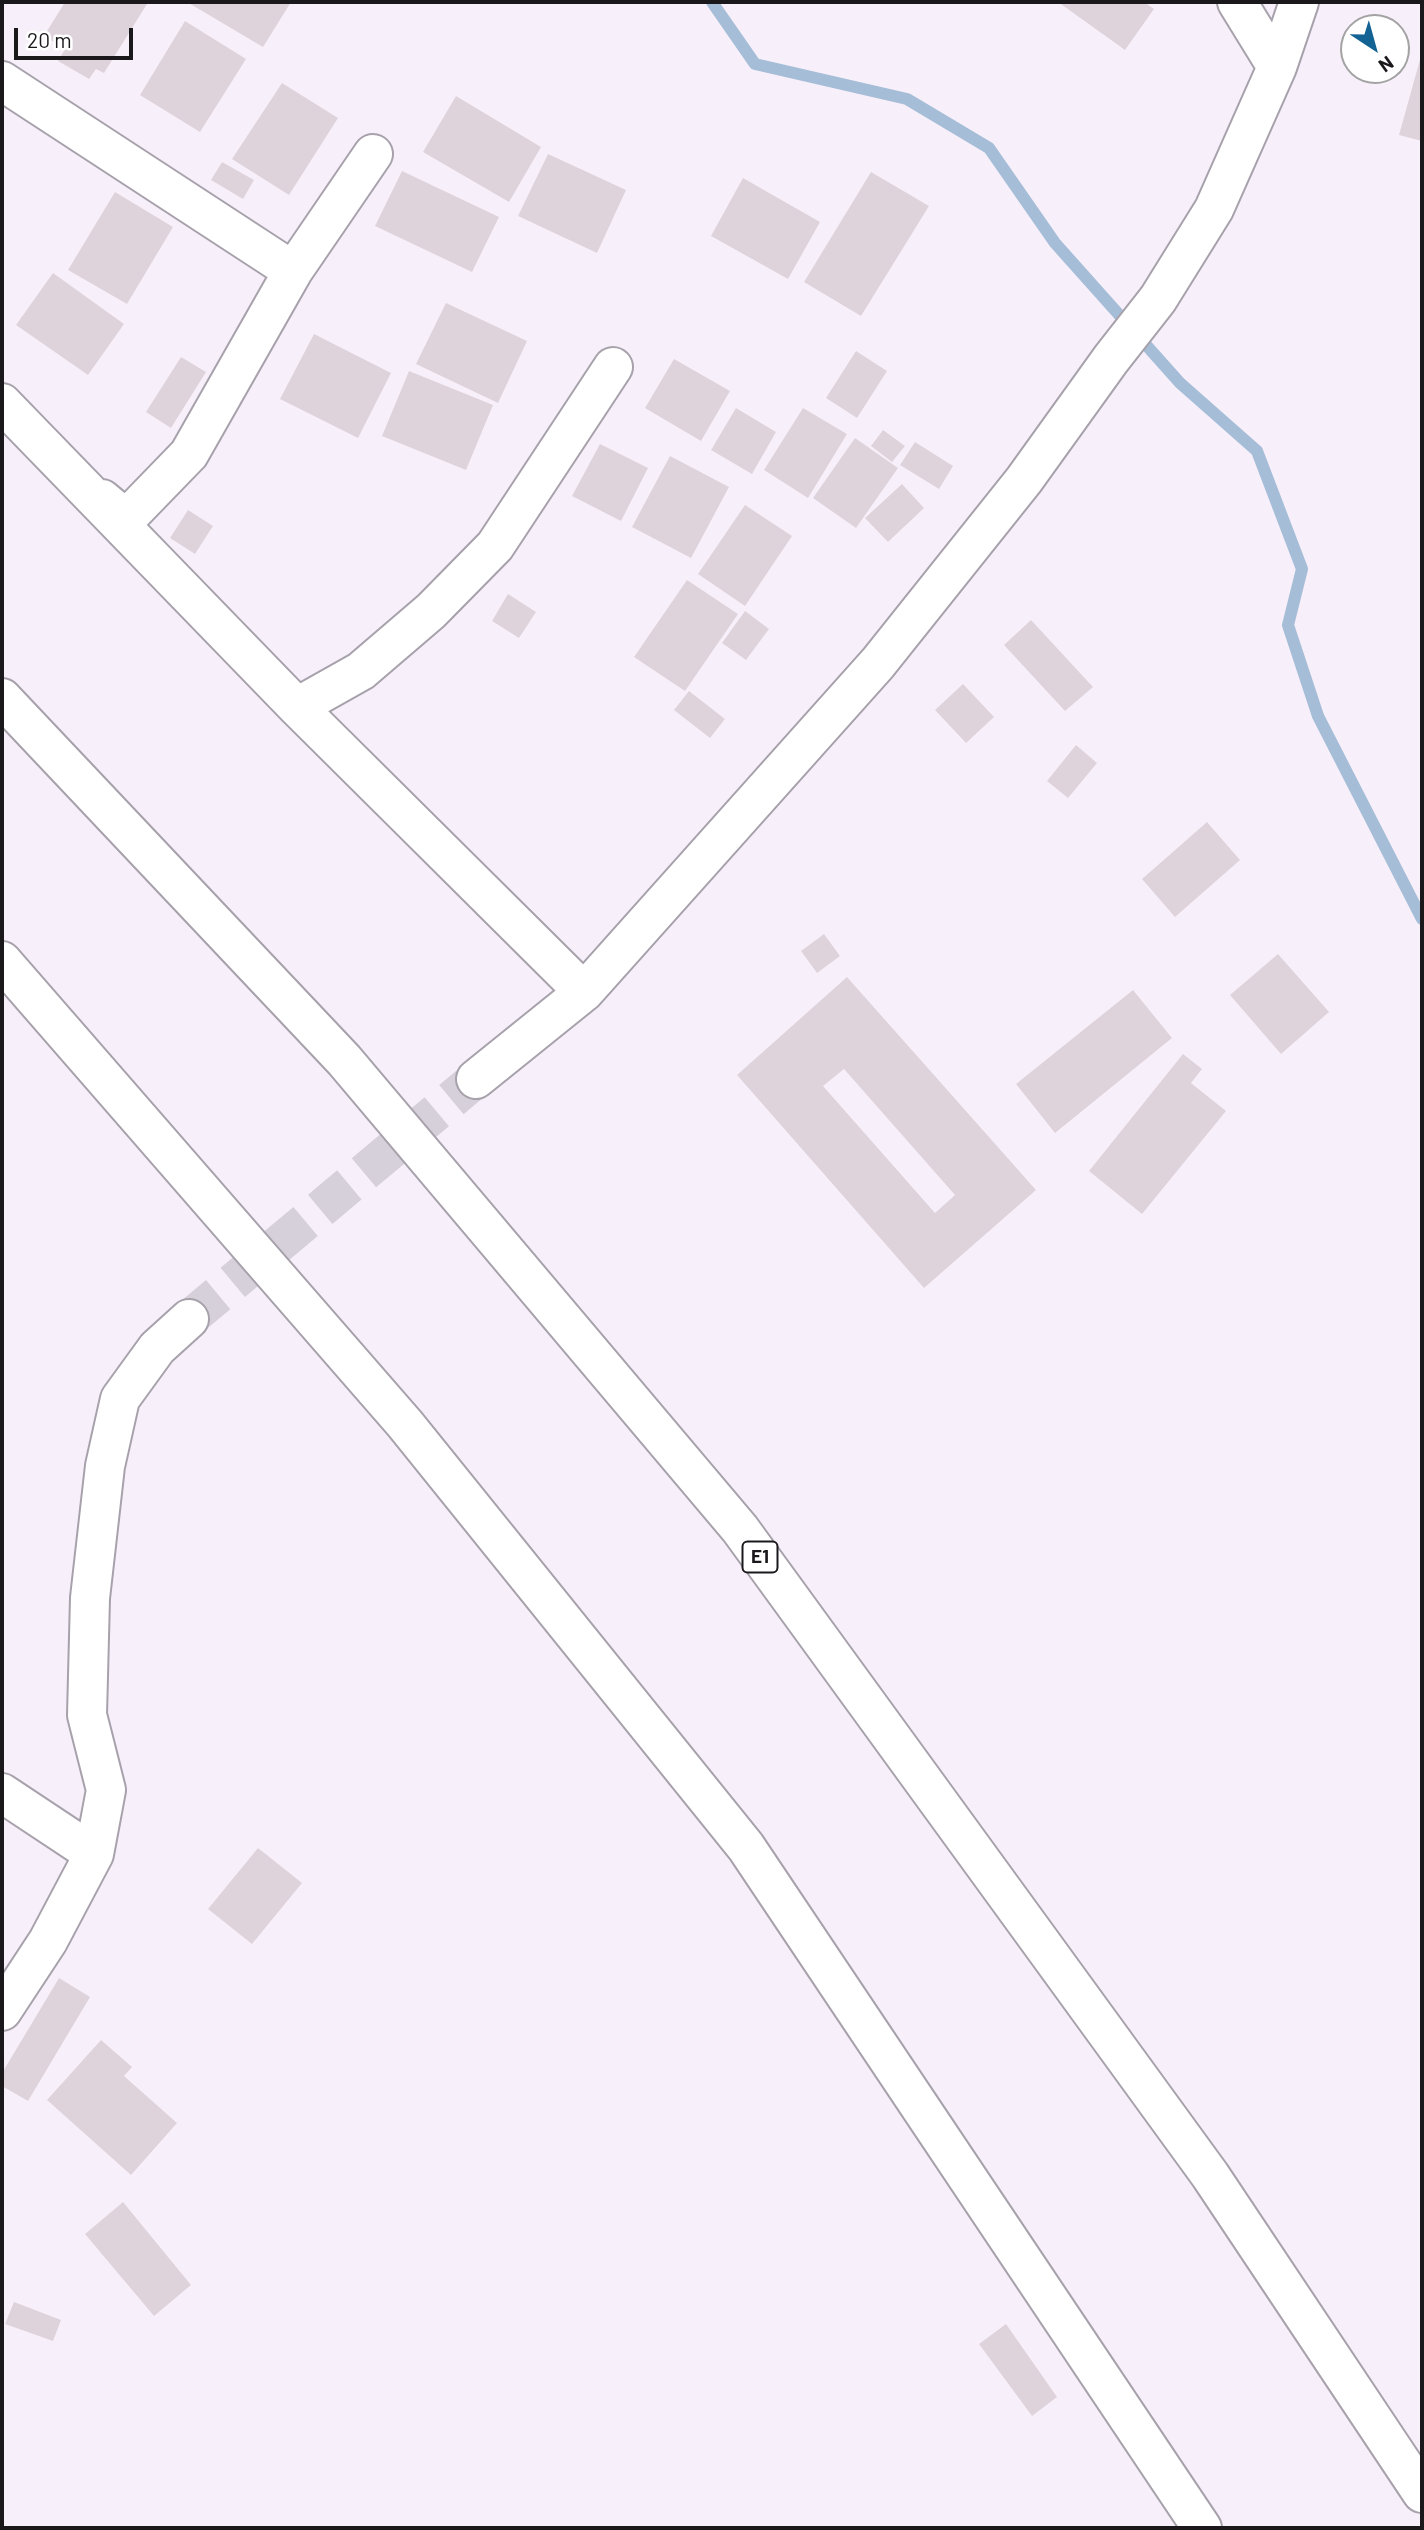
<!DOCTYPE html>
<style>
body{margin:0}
#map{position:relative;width:1424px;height:2530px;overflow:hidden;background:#f7f0fb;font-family:Barlow,sans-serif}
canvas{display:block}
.frame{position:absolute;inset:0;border:4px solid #1b181c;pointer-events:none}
.north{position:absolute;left:1340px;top:14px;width:70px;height:70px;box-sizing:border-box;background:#fff;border:2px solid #a4a3a4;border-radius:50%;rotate:144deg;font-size:19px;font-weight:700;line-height:28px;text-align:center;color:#1b181c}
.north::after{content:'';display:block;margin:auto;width:24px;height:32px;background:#136294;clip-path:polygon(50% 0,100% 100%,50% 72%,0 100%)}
.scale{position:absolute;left:14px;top:28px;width:119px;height:32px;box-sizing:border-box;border:4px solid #1b181c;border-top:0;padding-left:9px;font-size:21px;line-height:24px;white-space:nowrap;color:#1b181c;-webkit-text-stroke:5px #fff;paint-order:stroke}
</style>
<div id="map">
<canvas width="1424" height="2530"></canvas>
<div class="frame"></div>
<div class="north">N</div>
<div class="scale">20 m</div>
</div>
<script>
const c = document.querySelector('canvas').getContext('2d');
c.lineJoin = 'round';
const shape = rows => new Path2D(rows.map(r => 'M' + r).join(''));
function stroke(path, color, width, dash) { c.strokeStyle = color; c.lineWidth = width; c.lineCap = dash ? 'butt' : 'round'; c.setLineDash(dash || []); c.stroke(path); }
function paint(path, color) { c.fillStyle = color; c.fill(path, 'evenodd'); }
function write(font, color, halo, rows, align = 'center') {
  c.font = font + ' Barlow,sans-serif'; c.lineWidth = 7; c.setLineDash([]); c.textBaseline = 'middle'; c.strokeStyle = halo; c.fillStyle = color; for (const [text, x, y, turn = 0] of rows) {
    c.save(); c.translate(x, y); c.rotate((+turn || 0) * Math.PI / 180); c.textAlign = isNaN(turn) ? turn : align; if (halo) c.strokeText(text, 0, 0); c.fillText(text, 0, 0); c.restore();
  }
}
const stream = shape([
 [712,2,755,64,907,99,989,148,1055,243,1180,383,1257,451,1302,569,1288,625,1318,716,1422,919]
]);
const building = shape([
 [65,2,143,2,147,4,104,73,96,69,89,79,58,61,65,49,44,36],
 [187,2,291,2,263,47],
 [1058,2,1144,2,1154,9,1125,50],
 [185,21,246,59,200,132,140,95],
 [1421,56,1422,56,1422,141,1399,135],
 [282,83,338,118,289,195,232,159],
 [456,96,541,147,509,202,423,152],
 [548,154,626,190,597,253,518,216],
 [222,162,254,180,243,199,211,180],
 [402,171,499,217,472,272,375,226],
 [871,172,929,206,861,316,804,282],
 [743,178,820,222,788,279,711,236],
 [115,192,173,227,127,304,68,270],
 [53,273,124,324,88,375,16,325],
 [446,303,527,341,498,403,416,364],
 [314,334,391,373,358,438,280,399],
 [856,351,887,371,857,418,826,398],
 [181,357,206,372,171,428,146,412],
 [674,359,730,391,701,441,645,408],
 [409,371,493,405,466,470,382,436],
 [736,408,776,432,752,474,711,450],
 [803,408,847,434,808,498,764,470],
 [883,430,905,446,892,462,871,446],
 [855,438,898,468,856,528,813,498],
 [915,442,953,466,939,489,900,465],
 [600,444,648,468,621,521,572,496],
 [670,456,729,487,691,558,632,527],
 [902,484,924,508,888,542,865,518],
 [745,505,792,536,745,606,698,574],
 [188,510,213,526,195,554,170,538],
 [687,580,738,614,685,691,634,657],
 [508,594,536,612,519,638,492,621],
 [745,611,769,629,746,660,722,643],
 [1031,620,1093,687,1065,711,1004,645],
 [963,684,994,717,966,743,935,710],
 [689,691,725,719,710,738,674,710],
 [1076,745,1097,763,1068,798,1047,781],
 [1207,822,1240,860,1175,917,1142,879],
 [824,934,840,956,817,973,801,951],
 [1278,954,1329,1012,1281,1054,1230,995],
 [847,977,1036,1190,924,1288,737,1075],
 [844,1069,955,1195,935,1213,823,1086],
 [1133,990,1172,1038,1055,1133,1016,1084],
 [1183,1054,1202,1069,1191,1083,1226,1111,1142,1214,1089,1171],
 [258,1848,302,1883,252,1944,208,1909],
 [59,1978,90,1997,28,2101,2,2086,2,2073],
 [101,2040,132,2067,124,2076,177,2123,131,2175,47,2100],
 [123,2202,191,2285,154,2316,85,2234],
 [14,2302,61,2320,53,2341,5,2324],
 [1006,2324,1057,2397,1032,2416,979,2344]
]);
const minorTunnel = shape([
 [189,1319,476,1079]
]);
const minor = shape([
 [1237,2,1277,67],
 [2,81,293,271],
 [2,403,297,707,584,992],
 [102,499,126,519,189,454,293,271,373,154],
 [297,707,361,671,431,611,495,546,613,367],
 [476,1079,584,992,878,663,1024,480,1111,359,1158,299,1214,209,1277,67,1299,2],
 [2,1793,94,1854],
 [2,2011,48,1941,94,1854,106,1790,87,1715,90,1598,105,1466,120,1399,157,1348,189,1319]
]);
const highway = shape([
 [2,698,344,1060,740,1529,1210,2175,1422,2493],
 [2,961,405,1424,746,1847,1202,2528]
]);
const shields = [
 [760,1557,35]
];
const shieldNames = [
 ["E1",760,1557]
];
stroke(stream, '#a5bdd6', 12);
paint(building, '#dfd3db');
stroke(minorTunnel, '#d6d0da', 38, [38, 19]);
stroke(minor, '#a7a1ab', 42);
stroke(highway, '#a7a1ab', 42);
stroke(minor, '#fff', 38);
stroke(highway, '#fff', 38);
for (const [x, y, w] of shields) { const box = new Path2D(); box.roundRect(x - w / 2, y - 15.5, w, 31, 5); c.fillStyle = '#fff'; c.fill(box); stroke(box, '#1b181c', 2); }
write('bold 19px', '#1b181c', null, shieldNames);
</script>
